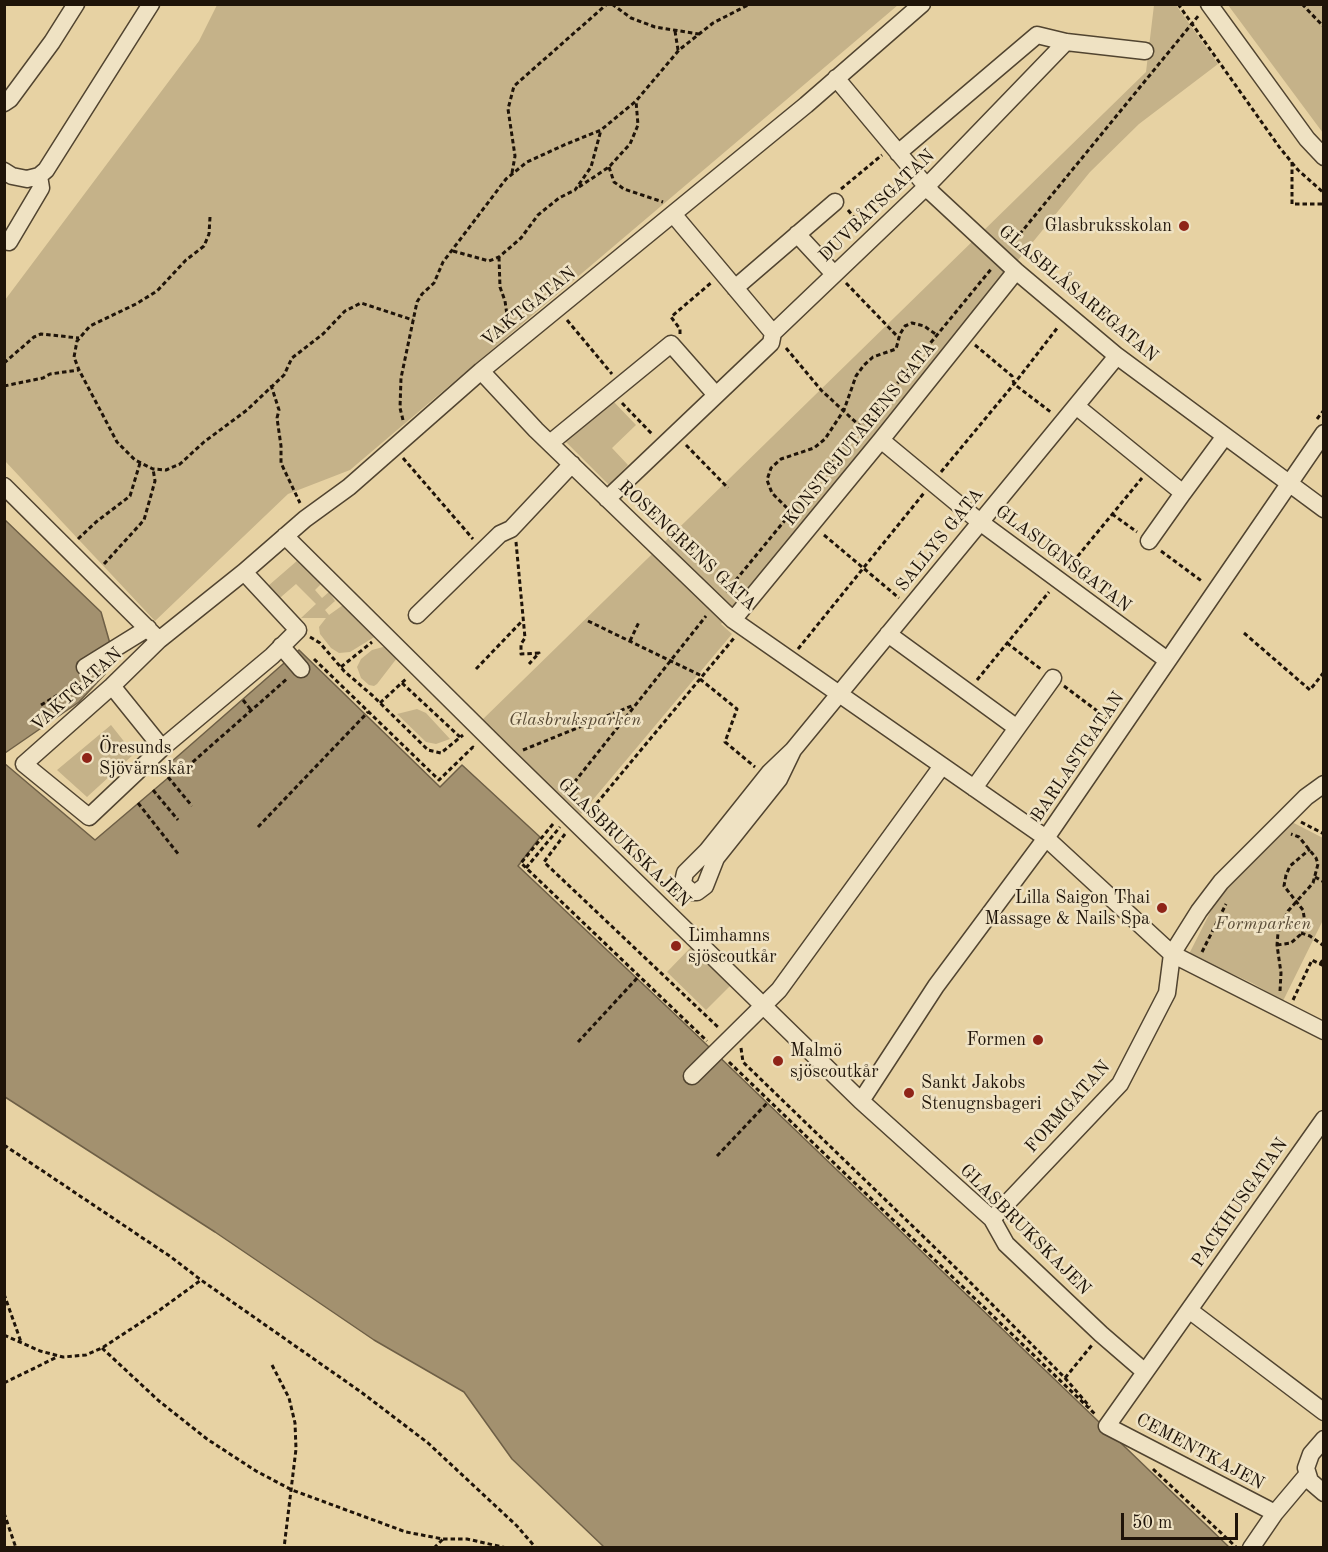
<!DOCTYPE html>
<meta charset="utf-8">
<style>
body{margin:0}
#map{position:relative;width:1328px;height:1552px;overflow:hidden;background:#e7d2a3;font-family:"Old Standard TT",serif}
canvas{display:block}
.frame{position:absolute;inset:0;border:6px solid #1f1409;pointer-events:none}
.scale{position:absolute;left:1121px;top:1513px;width:117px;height:27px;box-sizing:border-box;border:3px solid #1f1409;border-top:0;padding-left:8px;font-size:18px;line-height:21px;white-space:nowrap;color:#1f1409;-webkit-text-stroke:4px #efe2c3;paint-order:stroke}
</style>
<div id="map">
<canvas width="1328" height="1552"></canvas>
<div class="frame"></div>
<div class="scale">50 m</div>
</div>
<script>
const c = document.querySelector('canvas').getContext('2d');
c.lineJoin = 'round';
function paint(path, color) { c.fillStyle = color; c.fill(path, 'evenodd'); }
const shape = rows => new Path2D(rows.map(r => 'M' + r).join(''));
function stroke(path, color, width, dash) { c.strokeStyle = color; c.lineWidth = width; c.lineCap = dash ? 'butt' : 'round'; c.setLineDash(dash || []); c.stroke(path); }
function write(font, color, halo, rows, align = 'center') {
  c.font = font + ' "Old Standard TT",serif'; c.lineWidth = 5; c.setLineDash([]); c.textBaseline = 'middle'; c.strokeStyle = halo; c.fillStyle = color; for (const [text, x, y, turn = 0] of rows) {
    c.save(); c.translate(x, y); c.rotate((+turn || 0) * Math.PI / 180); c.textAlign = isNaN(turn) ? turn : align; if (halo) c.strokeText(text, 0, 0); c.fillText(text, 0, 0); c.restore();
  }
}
const green = shape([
 [217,5,217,4,898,5,350,470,288,494,155,621,5,461,5,300,199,41],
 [1154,5,1176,5,1218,64,1139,124,1090,172,721,624,732,634,581,814,480,722,1146,72],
 [1320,5,1324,9,1323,133,1228,5],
 [613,401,636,425,612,448,628,465,609,485,565,441],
 [298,560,321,584,315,590,322,598,329,592,335,601,325,610,329,615,343,605,376,636,350,652,339,653,331,648,320,634,319,627,326,618,301,618,316,604,296,584,281,597,278,597,268,586],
 [383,647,387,647,397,658,377,684,374,686,369,685,361,678,357,667,361,659,372,650],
 [417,709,426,713,450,739,436,744,426,742,397,714],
 [111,725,134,754,87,797,57,770],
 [1288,820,1323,838,1323,920,1283,1001,1252,983,1189,954,1222,889],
 [693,945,733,983,706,1010,667,972]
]);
const water = shape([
 [4,519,101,612,111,647,105,674,79,702,5,753,4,519],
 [299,650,440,787,462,765,540,837,518,866,682,1021,1229,1547,604,1547,512,1459,464,1392,374,1340,215,1232,5,1097,4,763,95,840,175,772,170,763,299,650]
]);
const path = shape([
 [612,4,631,18,655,27,699,34],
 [1178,4,1280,148,1298,170,1324,193],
 [1302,4,1324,27],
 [675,31,678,50],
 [1292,162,1292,204,1324,204],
 [609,167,614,182,624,189,663,202],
 [512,173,515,156,508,109,514,86,607,4],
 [579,187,609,167,630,144,638,125,636,101],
 [841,189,882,155],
 [848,210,863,228],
 [210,217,209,234,204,246,186,260,157,291,136,304,90,326,77,341,74,357,79,370,117,442,135,460,153,469,166,470,180,464,204,442,247,410,284,375,292,358,323,334,345,311,361,303,413,320],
 [1010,246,1199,15],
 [453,251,489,261,499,257,521,238,538,215,559,198,575,190,591,167,601,130],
 [499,257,500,287,505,301,507,315,503,332],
 [846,283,899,338],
 [567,320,612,374],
 [680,334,680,329,671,317,712,282],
 [975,345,1012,376,1014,384,1052,413],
 [786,348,821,390,861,427,869,433],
 [4,363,34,337,41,334,79,338],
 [271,385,279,410,277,418,281,446,281,463,300,503],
 [4,386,43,378,50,374,79,370],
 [622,403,653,435],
 [1317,419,1324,410],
 [403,420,400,408,401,378,417,302,422,294,434,283,443,262,506,179,527,162,564,145,601,130,636,101,679,50,713,23,750,4],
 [686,445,728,488],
 [403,458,473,539],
 [941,472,1014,384,1058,327],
 [1112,514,1137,532],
 [799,517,791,512,772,493,767,480,771,468,781,459,814,448,825,439,844,410,856,376,864,365,873,357,896,349,900,334,905,326,912,323,924,326,937,335],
 [824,535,899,598],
 [78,539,96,522,130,496,140,463],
 [516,542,525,638,521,644,521,654,539,653,529,664],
 [1161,551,1203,582],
 [104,564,144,520,155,481,153,469],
 [1068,568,1142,478],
 [726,592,992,268],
 [588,621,702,676],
 [1244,633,1310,690,1324,672],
 [310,637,320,643,344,671,373,696,428,750,441,753,463,735],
 [630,641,639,622],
 [1007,643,1042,670],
 [798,649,924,493],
 [314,659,439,780,473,747,475,749],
 [341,667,372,642],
 [476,669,523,620],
 [700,679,737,709,725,742,755,767],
 [977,680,1049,592],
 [402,683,460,737],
 [1064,686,1108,719],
 [243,700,251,710],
 [380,703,407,678],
 [41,705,80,682],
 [523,750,634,705],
 [187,767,288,678],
 [168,777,192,806],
 [153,790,178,820],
 [565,794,706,616],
 [138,803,179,855],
 [587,815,734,638],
 [1301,822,1324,834],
 [553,824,521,863,707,1041],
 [258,827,368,712],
 [565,834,544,862,719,1028],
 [526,868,560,827],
 [1315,877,1324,882],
 [1301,933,1310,936,1324,946],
 [1277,945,1291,943,1300,935,1303,930,1305,923,1303,910,1284,886,1286,875,1290,866,1310,849],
 [1202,952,1226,904],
 [1320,964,1324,958],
 [1280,991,1281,973,1277,945,1278,933,1288,911,1313,883,1318,864,1316,858,1299,837,1291,834],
 [1293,1000,1312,960,1324,966],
 [578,1042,639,976],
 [741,1048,743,1062,959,1271,1065,1378,1090,1407],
 [729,1062,1096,1415],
 [4,1145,171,1257,201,1280,361,1392,428,1443,517,1526,536,1548],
 [717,1156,769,1101],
 [4,1294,21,1342],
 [4,1335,40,1351,63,1357,86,1355,102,1348,157,1312,201,1280],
 [102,1348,159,1401,207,1439,256,1471,292,1490,406,1532,443,1539,467,1539,507,1548],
 [272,1365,289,1398,295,1423,296,1449,284,1548],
 [1065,1378,1092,1345],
 [4,1383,57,1357],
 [1153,1469,1236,1547],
 [4,1513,16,1548],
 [434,1548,443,1539]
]);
const minor = shape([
 [1209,4,1307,139,1324,157],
 [836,78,932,193,1016,271,1117,356,1324,509],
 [4,103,10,99,52,42,76,4],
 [898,153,1037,35,1066,42,1145,51],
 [4,171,12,176,27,179,39,176,46,170,151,4],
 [673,214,773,333],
 [797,234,834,274],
 [9,242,41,188,39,176],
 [735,288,835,202],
 [481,371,536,430,733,620,1046,838,1172,954,1324,1031],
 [1076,406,1183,493,1225,436],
 [881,440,980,522,1167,660],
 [550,443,671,344,716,395],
 [4,486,159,640],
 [607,499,771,343,773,333,926,187,1066,42],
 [285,536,507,756,861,1101,992,1219,1006,1244,1101,1334,1145,1372],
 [1149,541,1183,493],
 [417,615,500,534,511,529,572,464],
 [733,620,881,440,1016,271],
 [888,634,1017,728,974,788],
 [281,646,301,669],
 [85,667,148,628],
 [112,686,162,748,272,656,298,630,244,572],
 [1017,728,1053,678],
 [162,748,89,817,24,764,112,686,159,640,244,572,305,519,349,487,481,371,806,105,922,4],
 [793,750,779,779,716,858,705,886,697,892,692,892,686,887,683,882,685,873,707,851,770,772,793,750,1117,356],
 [692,1076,779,990,942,766],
 [861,1101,936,986,1046,838,1324,433],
 [992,1219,1120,1084,1167,993,1172,954,1199,911,1221,882,1306,797,1324,784],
 [1189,1310,1324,1412],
 [1324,1439,1311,1454,1306,1468,1310,1481,1324,1493],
 [1275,1513,1307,1475],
 [1251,1548,1275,1513,1107,1426,1324,1119]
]);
const markers = [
 [1184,226,6,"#8f2418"],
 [87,758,6,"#8f2418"],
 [1162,908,6,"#8f2418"],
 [676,946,6,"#8f2418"],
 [1038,1040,6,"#8f2418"],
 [778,1061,6,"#8f2418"],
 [909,1093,6,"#8f2418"]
];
const streetNames = [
 ["DUVBÅTSGATAN",877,206,-44],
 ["GLASBLÅSAREGATAN",1078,294,40],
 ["VAKTGATAN",529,307,-39],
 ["KONSTGJUTARENS GATA",860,434,-51],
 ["SALLYS GATA",940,540,-51],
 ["ROSENGRENS GATA",687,546,43],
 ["GLASUGNSGATAN",1063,559,37],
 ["VAKTGATAN",77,690,-42],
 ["BARLASTGATAN",1078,757,-56],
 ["GLASBRUKSKAJEN",624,843,44],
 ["FORMGATAN",1068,1107,-48],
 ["PACKHUSGATAN",1240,1203,-55],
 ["GLASBRUKSKAJEN",1025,1230,45],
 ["CEMENTKAJEN",1200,1452,28]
];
const poiNames = [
 ["Glasbruksskolan",1172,226,"right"],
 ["Öresunds",99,748],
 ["Sjövärnskår",99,769],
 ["Lilla Saigon Thai",1150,898,"right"],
 ["Massage & Nails Spa",1150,919,"right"],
 ["Limhamns",688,936],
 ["sjöscoutkår",688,957],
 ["Formen",1026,1040,"right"],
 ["Malmö",790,1051],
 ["sjöscoutkår",790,1072],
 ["Sankt Jakobs",921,1083],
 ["Stenugnsbageri",921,1104]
];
const parkNames = [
 ["Glasbruksparken",575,720],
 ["Formparken",1263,924]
];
paint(green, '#c5b289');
paint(water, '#a3916f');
stroke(water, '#6e5f46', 1.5);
stroke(minor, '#514430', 19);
stroke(path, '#1f1409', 3, [4.5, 3]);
stroke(minor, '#efe2c3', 16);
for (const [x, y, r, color] of markers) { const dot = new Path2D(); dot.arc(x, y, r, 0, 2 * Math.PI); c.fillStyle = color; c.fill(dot); stroke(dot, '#efe2c3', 2); }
write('18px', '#1f1409', '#efe2c3', streetNames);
write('18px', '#1f1409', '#efe2c3', poiNames, 'left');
write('italic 18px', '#594b36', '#efe2c3', parkNames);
</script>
